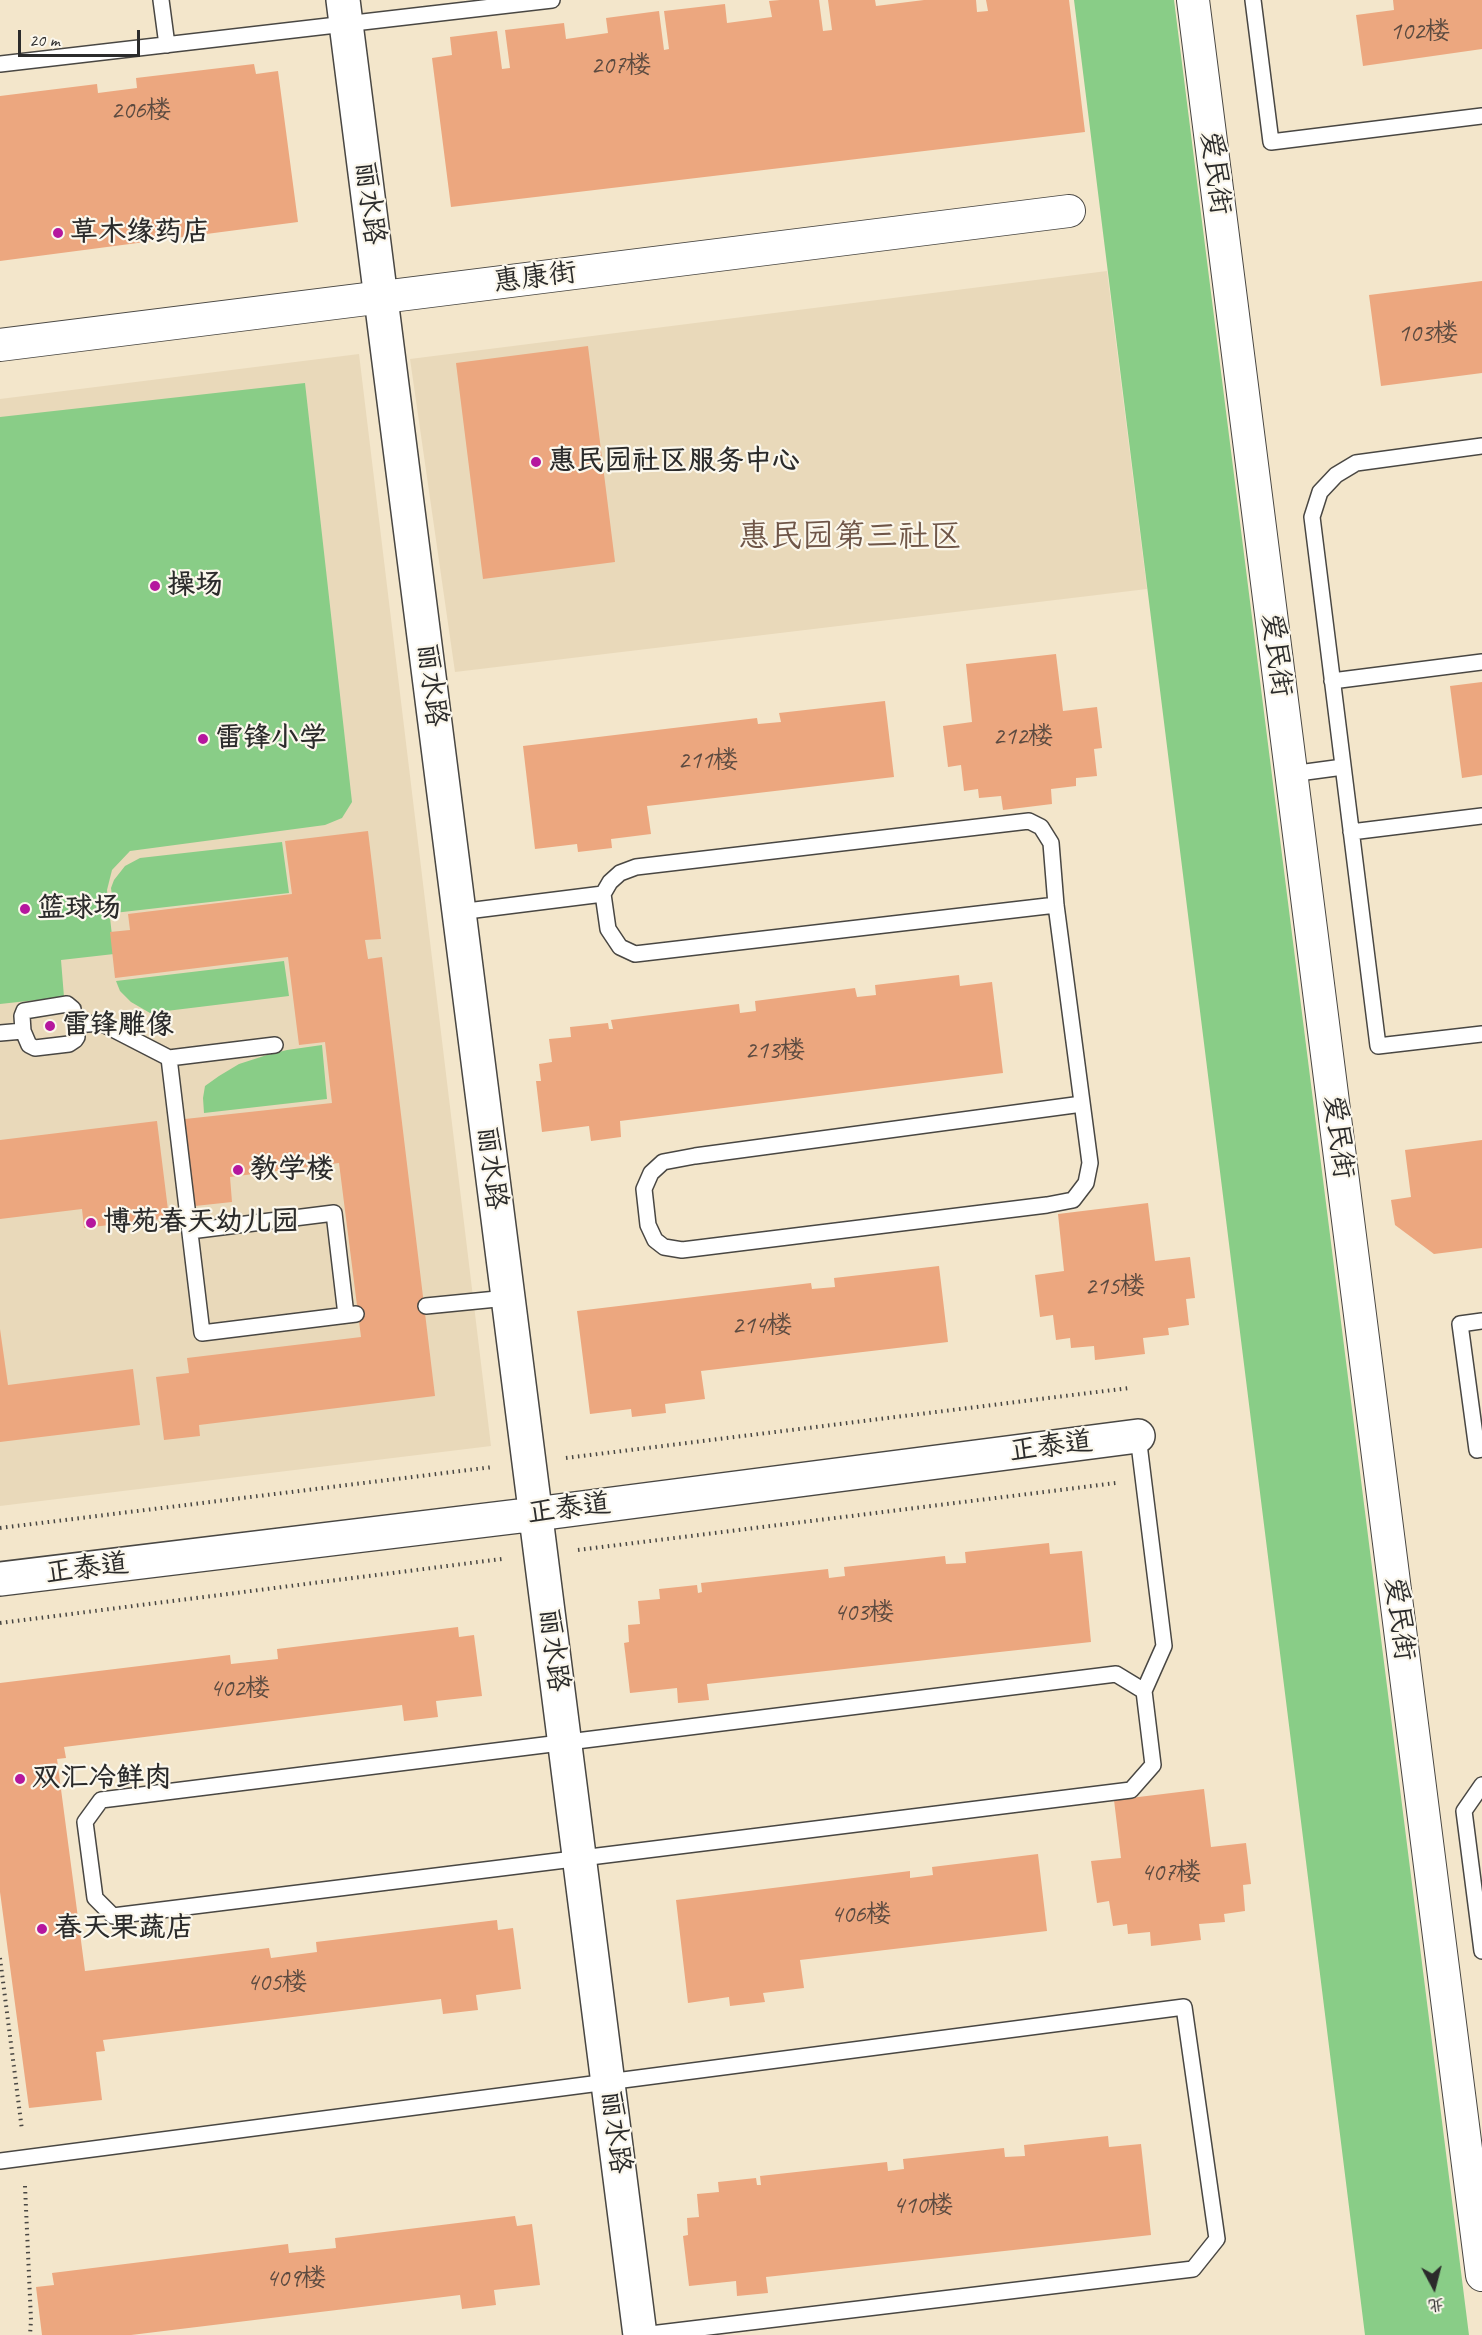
<!DOCTYPE html>
<meta charset="utf-8">
<style>
body{margin:0}
#map{position:relative;width:1482px;height:2335px;overflow:hidden;background:#f3e6cb;font-family:Caveat,"LXGW WenKai TC",sans-serif}
canvas{display:block}
.north{position:absolute;left:1404px;top:2257px;width:60px;height:60px;-webkit-text-stroke:4px #fbf7ec;paint-order:stroke;rotate:173deg;font-size:16px;font-weight:700;line-height:24px;text-align:center;color:#2b2b2b}
.north::after{content:'';display:block;margin:auto;width:21px;height:27px;background:#2b2b2b;clip-path:polygon(50% 0,100% 100%,50% 72%,0 100%)}
.scale{position:absolute;left:18px;top:30px;width:122px;height:27px;box-sizing:border-box;border:3px solid #2b2b2b;border-top:0;padding-left:8px;font-size:18px;line-height:21px;white-space:nowrap;color:#2b2b2b;-webkit-text-stroke:4px #fbf7ec;paint-order:stroke}
</style>
<div id="map">
<canvas width="1482" height="2335"></canvas>
<div class="north">北</div>
<div class="scale">20 m</div>
</div>
<script>
const c = document.querySelector('canvas').getContext('2d');
c.lineJoin = 'round';
function paint(path, color) { c.fillStyle = color; c.fill(path, 'evenodd'); }
const shape = rows => new Path2D(rows.map(r => 'M' + r).join(''));
function stroke(path, color, width, dash) { c.strokeStyle = color; c.lineWidth = width; c.lineCap = dash ? 'butt' : 'round'; c.setLineDash(dash || []); c.stroke(path); }
function write(font, color, halo, rows, align = 'center') {
  c.font = font + ' Caveat,"LXGW WenKai TC",sans-serif'; c.lineWidth = 4.5; c.setLineDash([]); c.textBaseline = 'middle'; c.strokeStyle = halo; c.fillStyle = color; for (const [text, x, y, turn = 0] of rows) {
    c.save(); c.translate(x, y); c.rotate((+turn || 0) * Math.PI / 180); c.textAlign = isNaN(turn) ? turn : align; if (halo) c.strokeText(text, 0, 0); c.fillText(text, 0, 0); c.restore();
  }
}
const built = shape([
 [1107,271,1147,589,455,672,410,359],
 [359,354,491,1446,0,1506,0,399]
]);
const green = shape([
 [1074,0,1174,0,1469,2335,1365,2335],
 [305,383,352,802,342,818,325,825,130,851,112,870,107,890,114,954,61,960,64,997,0,1004,0,417],
 [282,842,289,893,114,913,111,888,114,880,125,866,140,858],
 [284,961,289,996,150,1013,131,1002,120,991,116,981],
 [322,1045,327,1099,204,1113,203,1098,205,1086,219,1076,239,1064,267,1055,287,1050]
]);
const building = shape([
 [780,0,819,0,823,31,832,30,828,0,875,0,876,6,924,0,976,0,977,12,988,11,986,0,1069,0,1085,132,451,207,432,58,452,55,450,37,497,31,502,69,510,68,505,30,564,23,566,39,608,33,606,18,659,11,664,50,669,49,664,11,725,4,727,23,772,17,769,1],
 [1393,0,1482,0,1482,49,1363,66,1356,15,1394,10],
 [254,64,256,74,278,71,298,222,0,261,0,96,97,84,98,93,137,88,136,78],
 [1482,281,1482,373,1381,386,1369,295],
 [588,346,615,562,483,579,456,363],
 [1056,654,1063,711,1097,707,1102,748,1094,749,1097,776,1076,778,1076,786,1051,789,1052,804,1003,810,1001,796,979,798,978,789,964,791,961,765,948,767,943,726,972,722,966,664],
 [1482,682,1482,775,1462,778,1450,686],
 [885,701,894,777,647,806,651,834,611,839,612,848,578,852,577,844,535,849,523,746,757,718,758,724,781,722,779,713],
 [368,831,381,939,365,940,368,959,382,957,435,1396,199,1425,200,1436,164,1440,156,1377,189,1373,187,1358,361,1337,339,1163,230,1177,232,1202,195,1206,185,1119,332,1103,325,1042,299,1045,288,957,115,978,110,932,130,930,128,914,292,894,285,841],
 [959,975,960,986,992,982,1003,1073,620,1121,621,1137,591,1141,589,1126,542,1132,536,1081,541,1081,539,1064,552,1062,549,1039,571,1037,570,1027,608,1023,609,1029,613,1029,611,1020,739,1004,740,1013,756,1011,755,1001,855,988,857,997,876,995,875,985],
 [157,1121,169,1218,84,1228,82,1209,0,1219,0,1140],
 [1482,1140,1482,1248,1434,1254,1395,1225,1391,1200,1411,1197,1405,1150],
 [1148,1203,1155,1261,1190,1257,1195,1298,1186,1299,1189,1325,1168,1328,1169,1335,1143,1338,1145,1354,1095,1360,1094,1346,1071,1348,1070,1338,1056,1340,1053,1315,1040,1317,1035,1275,1064,1271,1058,1214],
 [939,1266,948,1342,701,1371,705,1399,665,1404,666,1413,632,1417,631,1409,590,1414,577,1311,811,1283,812,1289,835,1287,834,1278],
 [0,1329,8,1385,133,1369,140,1425,0,1442],
 [1049,1543,1050,1554,1082,1551,1091,1642,707,1684,709,1700,678,1703,677,1688,630,1693,624,1643,629,1642,628,1625,640,1624,638,1601,660,1599,659,1589,697,1585,698,1593,702,1592,701,1583,828,1569,829,1578,845,1576,844,1567,945,1556,946,1564,966,1563,965,1552],
 [458,1627,459,1637,474,1635,482,1696,436,1701,438,1717,404,1721,402,1705,64,1747,66,1758,57,1759,85,1971,269,1948,271,1958,317,1952,316,1942,497,1920,498,1930,513,1928,521,1989,476,1995,478,2010,443,2014,441,1999,103,2040,105,2051,96,2052,102,2100,29,2108,0,1892,0,1683,230,1655,231,1664,278,1659,277,1649],
 [1204,1789,1211,1847,1246,1843,1251,1884,1243,1885,1245,1911,1224,1914,1225,1922,1199,1924,1201,1940,1151,1946,1150,1932,1128,1934,1127,1924,1113,1926,1109,1901,1097,1903,1091,1861,1121,1858,1114,1800],
 [1038,1854,1047,1931,800,1960,804,1988,763,1993,765,2002,730,2006,729,1997,688,2003,676,1900,910,1871,910,1878,933,1875,932,1867],
 [1108,2136,1109,2147,1141,2144,1151,2235,766,2277,768,2293,737,2296,736,2281,689,2286,683,2236,688,2235,687,2218,699,2217,697,2194,719,2192,718,2182,756,2178,757,2185,761,2185,760,2176,887,2162,888,2171,904,2169,903,2159,1004,2148,1005,2157,1025,2156,1024,2145],
 [515,2216,517,2226,532,2224,540,2285,494,2290,496,2305,462,2309,460,2295,131,2335,42,2335,36,2287,54,2285,52,2273,288,2244,289,2253,336,2248,335,2238]
]);
const path = shape([
 [566,1458,1129,1388],
 [0,1528,493,1467],
 [578,1550,1116,1483],
 [0,1623,502,1559],
 [0,1958,22,2130],
 [25,2186,31,2320,30,2335]
]);
const lane = shape([
 [161,0,167,45],
 [1253,0,1271,142,1482,116],
 [0,64,552,0],
 [1482,446,1356,463,1336,475,1320,492,1312,517,1378,1046,1482,1034],
 [1332,681,1482,662],
 [1291,774,1343,767],
 [1351,832,1482,816],
 [603,894,608,929,620,947,635,954,1056,905],
 [459,912,603,894,610,882,620,873,636,867,1029,821,1041,827,1051,843,1056,905,1090,1163,1086,1183,1073,1200,1047,1205,682,1250,664,1247,655,1240,648,1225,644,1189,651,1173,663,1162,695,1156,1082,1104],
 [67,1004,73,1009,77,1037,75,1040,69,1044,35,1048,29,1045,23,1031,22,1016,24,1011,67,1004],
 [75,1025,101,1023,169,1058,275,1045],
 [0,1033,23,1031],
 [169,1058,202,1333,356,1314],
 [190,1231,334,1213,346,1315],
 [426,1306,507,1298],
 [1482,1321,1460,1324,1477,1450,1482,1449],
 [1138,1436,1164,1646,1144,1691],
 [1116,1674,1144,1691,1153,1765,1131,1790,113,1916,95,1898,85,1822,101,1800,1116,1674],
 [1482,1785,1464,1811,1482,1951],
 [0,2161,1184,2007,1217,2239,1193,2269,642,2335]
]);
const street = shape([
 [1193,0,1482,2275],
 [0,345,1069,211]
]);
const secondary = shape([
 [343,0,640,2335],
 [0,1579,536,1514,1138,1436]
]);
const markers = [
 [58,233,6,"#b5179e"],
 [536,462,6,"#b5179e"],
 [155,586,6,"#b5179e"],
 [203,739,6,"#b5179e"],
 [25,909,6,"#b5179e"],
 [50,1026,6,"#b5179e"],
 [238,1170,6,"#b5179e"],
 [91,1223,6,"#b5179e"],
 [20,1779,6,"#b5179e"],
 [42,1929,6,"#b5179e"]
];
const numberNames = [
 ["102楼",1420,32],
 ["207楼",621,66],
 ["206楼",141,111],
 ["103楼",1428,334],
 ["212楼",1023,737],
 ["211楼",708,761],
 ["213楼",775,1051],
 ["215楼",1115,1287],
 ["214楼",762,1326],
 ["403楼",864,1613],
 ["402楼",240,1689],
 ["407楼",1171,1873],
 ["406楼",861,1915],
 ["405楼",277,1983],
 ["410楼",923,2206],
 ["409楼",296,2279]
];
const streetNames = [
 ["爱民街",1215,173,83],
 ["丽水路",369,203,83],
 ["惠康街",535,278,-7],
 ["爱民街",1276,655,83],
 ["丽水路",431,685,83],
 ["爱民街",1338,1137,83],
 ["丽水路",491,1168,83],
 ["正泰道",1051,1447,-7],
 ["正泰道",569,1509,-7],
 ["正泰道",87,1569,-7],
 ["爱民街",1399,1619,83],
 ["丽水路",553,1650,83],
 ["丽水路",615,2132,83]
];
const poiNames = [
 ["草木缘药店",70,233],
 ["惠民园社区服务中心",548,462],
 ["操场",167,586],
 ["雷锋小学",215,739],
 ["篮球场",37,909],
 ["雷锋雕像",62,1026],
 ["教学楼",250,1170],
 ["博苑春天幼儿园",103,1223],
 ["双汇冷鲜肉",32,1779],
 ["春天果蔬店",54,1929]
];
const quarterNames = [
 ["惠民园第三社区",850,538]
];
paint(built, '#e9d9ba');
paint(green, '#89cd87');
paint(building, '#eca77f');
stroke(lane, '#494743', 18);
stroke(street, '#494743', 34);
stroke(secondary, '#494743', 36);
stroke(path, '#494743', 4, [1.5, 4.5]);
stroke(lane, '#fff', 15);
stroke(street, '#fff', 32);
stroke(secondary, '#fff', 33);
for (const [x, y, r, color] of markers) { const dot = new Path2D(); dot.arc(x, y, r, 0, 2 * Math.PI); c.fillStyle = color; c.fill(dot); stroke(dot, '#fbf7ec', 2); }
write('26px', '#5b4a40', null, numberNames);
write('28px', '#2b2b2b', '#fbf7ec', streetNames);
write('bold 28px', '#2b2b2b', '#fbf7ec', poiNames, 'left');
write('32px', '#6f5648', '#fbf7ec', quarterNames);
</script>
